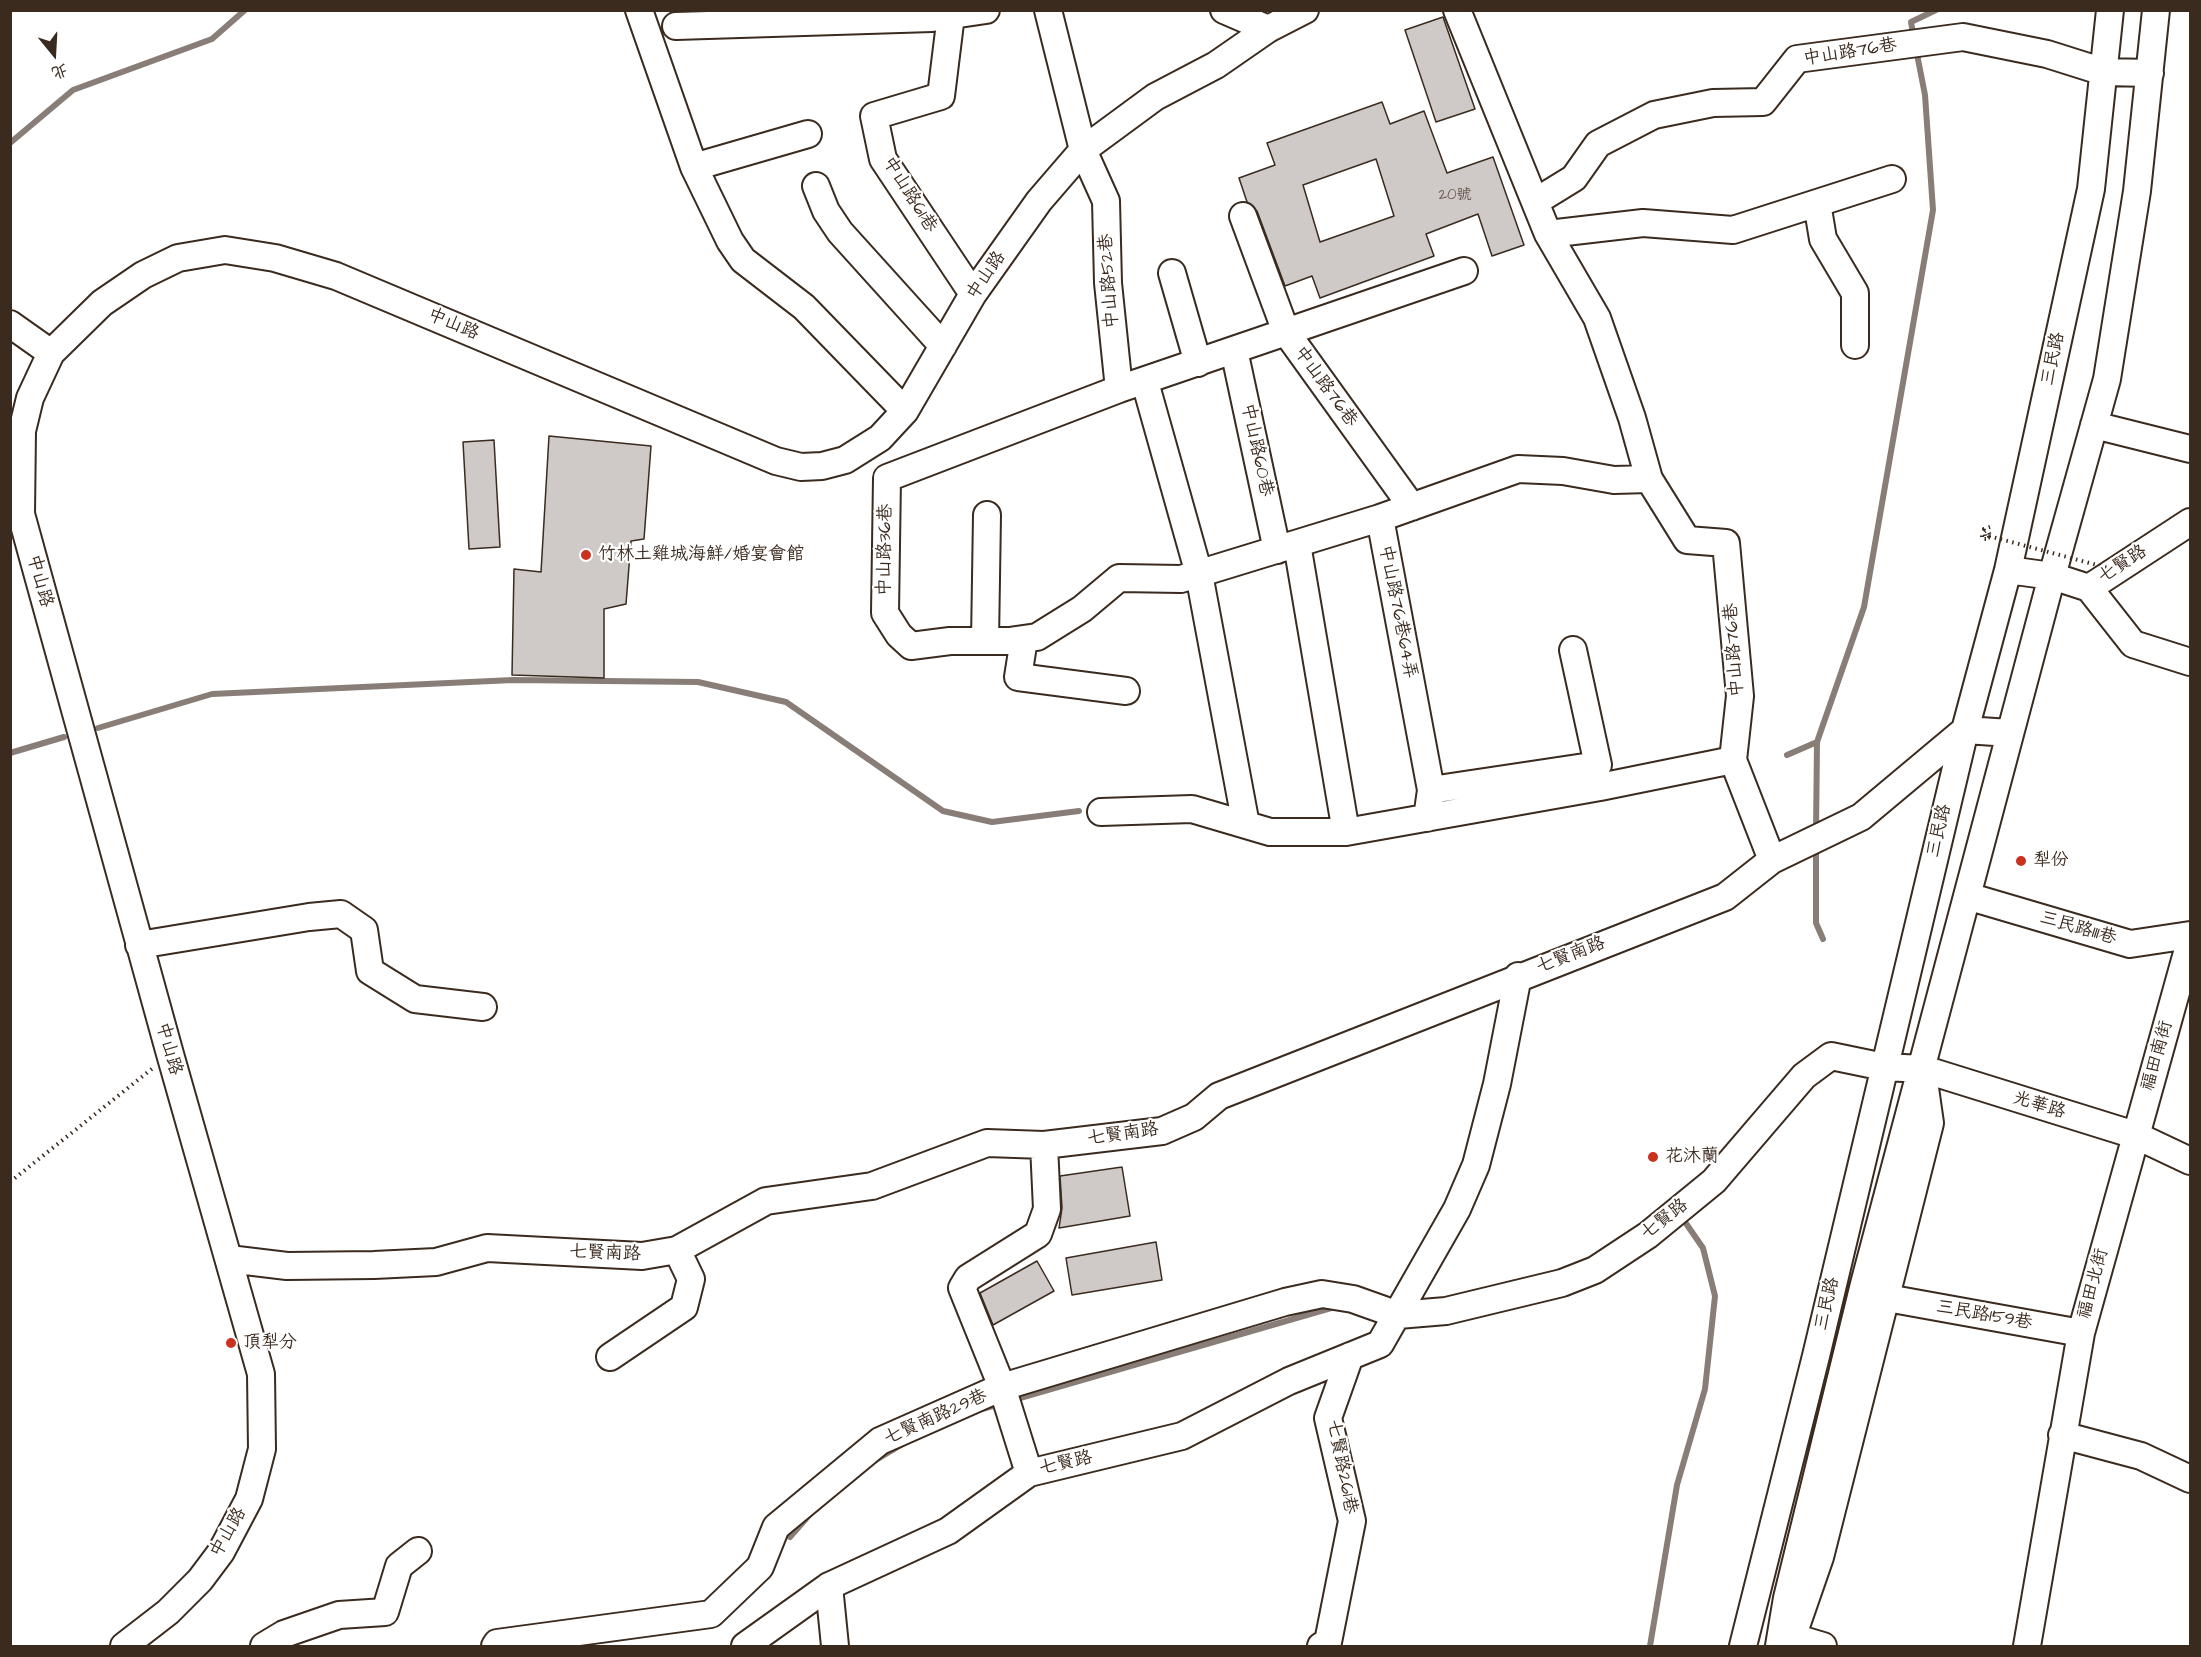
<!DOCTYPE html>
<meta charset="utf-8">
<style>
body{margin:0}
#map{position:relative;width:2201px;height:1657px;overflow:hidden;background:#fff;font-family:"Architects Daughter","LXGW WenKai TC",sans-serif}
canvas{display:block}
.frame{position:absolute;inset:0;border:12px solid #3b2a1e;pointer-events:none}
.north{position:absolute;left:24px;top:24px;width:60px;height:60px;-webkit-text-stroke:4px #fff;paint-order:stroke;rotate:162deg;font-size:16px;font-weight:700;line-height:24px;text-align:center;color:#3b2a1e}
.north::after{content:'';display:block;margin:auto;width:21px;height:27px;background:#3b2a1e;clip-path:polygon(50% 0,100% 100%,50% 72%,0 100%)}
</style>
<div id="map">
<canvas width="2201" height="1657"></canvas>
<div class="frame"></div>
<div class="north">北</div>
</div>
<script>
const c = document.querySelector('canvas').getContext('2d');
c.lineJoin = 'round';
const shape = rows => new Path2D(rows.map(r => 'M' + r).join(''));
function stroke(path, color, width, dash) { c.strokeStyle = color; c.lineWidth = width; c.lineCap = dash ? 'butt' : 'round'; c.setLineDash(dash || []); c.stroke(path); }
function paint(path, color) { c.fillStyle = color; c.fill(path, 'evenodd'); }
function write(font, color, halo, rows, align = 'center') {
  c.font = font + ' "Architects Daughter","LXGW WenKai TC",sans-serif'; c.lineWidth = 4.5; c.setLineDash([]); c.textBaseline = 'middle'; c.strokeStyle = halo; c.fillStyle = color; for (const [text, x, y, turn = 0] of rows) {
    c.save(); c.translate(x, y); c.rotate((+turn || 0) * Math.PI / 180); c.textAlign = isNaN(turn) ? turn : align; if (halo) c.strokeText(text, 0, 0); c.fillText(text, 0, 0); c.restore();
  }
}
const stream = shape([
 [1914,39,1911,22,1936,10],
 [10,143,73,90,212,39,245,10],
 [98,728,212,694,513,680,698,682,786,702,943,811,992,822,1079,811],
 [10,753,64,737],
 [1787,755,1817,742,1864,607,1933,210,1925,95,1916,49],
 [1816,832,1817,742],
 [1816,845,1816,923,1823,939],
 [1013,1400,1331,1308],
 [978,1410,1000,1404],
 [874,1461,906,1442],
 [790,1537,811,1513],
 [1650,1646,1677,1485,1705,1389,1715,1296,1703,1248,1685,1222]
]);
const building = shape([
 [1443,17,1475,109,1436,122,1405,30,1443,17],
 [1382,102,1390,124,1424,111,1447,173,1493,157,1524,245,1492,256,1478,214,1426,234,1434,256,1320,298,1312,276,1285,286,1257,211,1247,202,1239,178,1275,165,1267,143,1382,102],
 [1376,159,1394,216,1320,242,1303,185,1376,159],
 [549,436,651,446,644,539,631,541,626,604,604,609,604,678,512,675,514,569,541,572,549,436],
 [494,440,500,547,469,549,463,442,494,440],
 [1122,1167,1130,1216,1059,1228,1062,1208,1060,1176,1122,1167],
 [1156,1242,1162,1280,1072,1295,1066,1258,1156,1242],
 [1037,1261,1054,1291,993,1325,980,1293,1037,1261]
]);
const path = shape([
 [1989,536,1989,539,1982,539,1982,535,1985,531,1988,531,1991,537,1986,538,1985,535,1984,529,1990,527],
 [10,1182,153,1068]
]);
const minor = shape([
 [639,10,694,167,730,241,743,260,804,307,905,411],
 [1048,10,1083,150,1106,201,1108,283,1119,389],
 [1224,10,1268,29],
 [951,15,941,96,874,116,883,159,973,294],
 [676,26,932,18,986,10],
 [694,167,808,134],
 [816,186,826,211,840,232,943,346],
 [1535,202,1574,178,1598,144,1654,115,1713,103,1763,102,1797,59,1963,37,2047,54,2104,72,2150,73],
 [1817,203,1823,239,1855,293,1855,345],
 [1243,216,1286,332,1119,389,887,478,885,613,899,635,911,646,950,641,1009,641,1037,637,1082,609,1119,578,1181,579,1380,518,1518,469,1563,471,1614,480,1649,479,1632,418,1597,318,1548,234,1457,10],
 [1548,234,1643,223,1733,230,1892,179],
 [1172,273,1198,363],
 [10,324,51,353],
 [1234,350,1277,550],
 [1145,382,1199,574,1246,825],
 [2094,425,2190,449],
 [1649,479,1687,540,1726,543,1740,696,1733,760,1772,860],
 [1412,507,1286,332,1464,271],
 [1380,518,1431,790,1427,818],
 [1297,544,1346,832],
 [2008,570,2052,576,2089,588],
 [2089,588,2133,644,2190,662],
 [2089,588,2190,522],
 [1024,639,1018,677,1126,691],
 [985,641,987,515],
 [1431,790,1598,765,1573,650],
 [1101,812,1192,809,1270,832,1346,832,1600,787,1733,760],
 [1967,896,2130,944,2190,935],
 [139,945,309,917,341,914,364,930,370,971,415,999,483,1007],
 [229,1259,287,1266,374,1265,436,1262,487,1248,642,1256,677,1250,766,1201,872,1186,987,1143,1044,1145,1162,1131,1194,1117,1219,1096,1725,897,1772,860,1861,817,1965,730,2010,733],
 [1887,1298,2081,1333],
 [610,1357,684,1307,691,1279,677,1250],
 [2062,1435,2141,1456,2190,1479],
 [1029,1473,1002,1387,962,1288,968,1278,1038,1234,1047,1209,1044,1145],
 [829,1586,835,1646],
 [1794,1632,1820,1557,1930,1123,1924,1081],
 [1793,1637,1823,1646],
 [124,1646,168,1612,200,1580,221,1552,249,1499,262,1449,261,1374,170,1054,21,514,22,431,30,398,51,353,102,303,143,275,178,258,225,250,275,258,336,276,776,461,801,467,822,466,845,460,880,438,905,411,973,294,1039,201,1083,150,1155,97,1216,65,1268,29,1305,10],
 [264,1646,284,1634,339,1615,385,1612,399,1566,418,1551],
 [495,1646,497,1643,711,1614,760,1567,776,1527,880,1441,1002,1387,1285,1302,1322,1294,1353,1299,1398,1315,1446,1311,1562,1283,1595,1270,1648,1235,1714,1181,1804,1076,1831,1056,1884,1067,1923,1069,2135,1135,2190,1161],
 [745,1646,829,1586,948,1531,1029,1473,1182,1436,1289,1381,1380,1344,1457,1209,1476,1165,1497,1084,1518,976],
 [1321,1646,1328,1642,1352,1521,1328,1418,1350,1356],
 [1743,1646,1816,1356,1965,730,2008,570,2091,189,2110,10],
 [1779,1646,1787,1598,1864,1284,2052,576,2107,379,2137,191,2156,10],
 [2027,1646,2081,1333,2190,942]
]);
const pathBridge = shape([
 [1989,536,2108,568]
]);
const markers = [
 [586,555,6,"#c8321e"],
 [2021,861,6,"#c8321e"],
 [1653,1157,6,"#c8321e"],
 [231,1343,6,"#c8321e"]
];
const numberNames = [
 ["20號",1455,196]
];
const streetNames = [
 ["中山路76巷",1850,53,-9],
 ["中山路61巷",909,195,58],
 ["中山路",987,276,-56],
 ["中山路52巷",1110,281,-94],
 ["中山路",453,325,23],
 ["三民路",2054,359,-78],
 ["中山路76巷",1325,387,54],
 ["中山路60巷",1256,450,78],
 ["中山路36巷",886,550,-89],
 ["七賢路",2123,565,-33],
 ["中山路",39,581,75],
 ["中山路76巷64弄",1397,612,79],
 ["中山路76巷",1735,650,-94],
 ["三民路",1940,831,-77],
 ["三民路111巷",2078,929,16],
 ["七賢南路",1571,956,-21],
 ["中山路",168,1049,74],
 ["福田南街",2158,1056,-74],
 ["光華路",2039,1106,17],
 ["七賢南路",1123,1135,-8],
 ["七賢路",1665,1220,-38],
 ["七賢南路",605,1254,2],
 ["福田北街",2094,1284,-75],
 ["三民路",1828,1304,-77],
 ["三民路159巷",1984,1316,10],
 ["七賢南路29巷",936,1418,-24],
 ["七賢路",1066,1464,-13],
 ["七賢路261巷",1341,1467,79],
 ["中山路",229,1533,-60]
];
const poiNames = [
 ["竹林土雞城海鮮/婚宴會館",598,555],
 ["犁份",2033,861],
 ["花沐蘭",1665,1157],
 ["頂犁分",243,1343]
];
stroke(stream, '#887e77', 6);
paint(building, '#cfcac7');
stroke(building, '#3b2a1e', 1.5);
stroke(minor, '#3b2a1e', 30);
stroke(path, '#3b2a1e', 4, [1.5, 4.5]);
stroke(minor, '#fff', 26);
stroke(pathBridge, '#3b2a1e', 4, [1.5, 4.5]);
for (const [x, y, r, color] of markers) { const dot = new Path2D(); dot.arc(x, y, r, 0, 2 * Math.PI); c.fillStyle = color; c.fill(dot); stroke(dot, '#fff', 2); }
write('15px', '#605248', null, numberNames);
write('18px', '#3b2a1e', '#fff', streetNames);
write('18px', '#3b2a1e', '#fff', poiNames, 'left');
</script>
